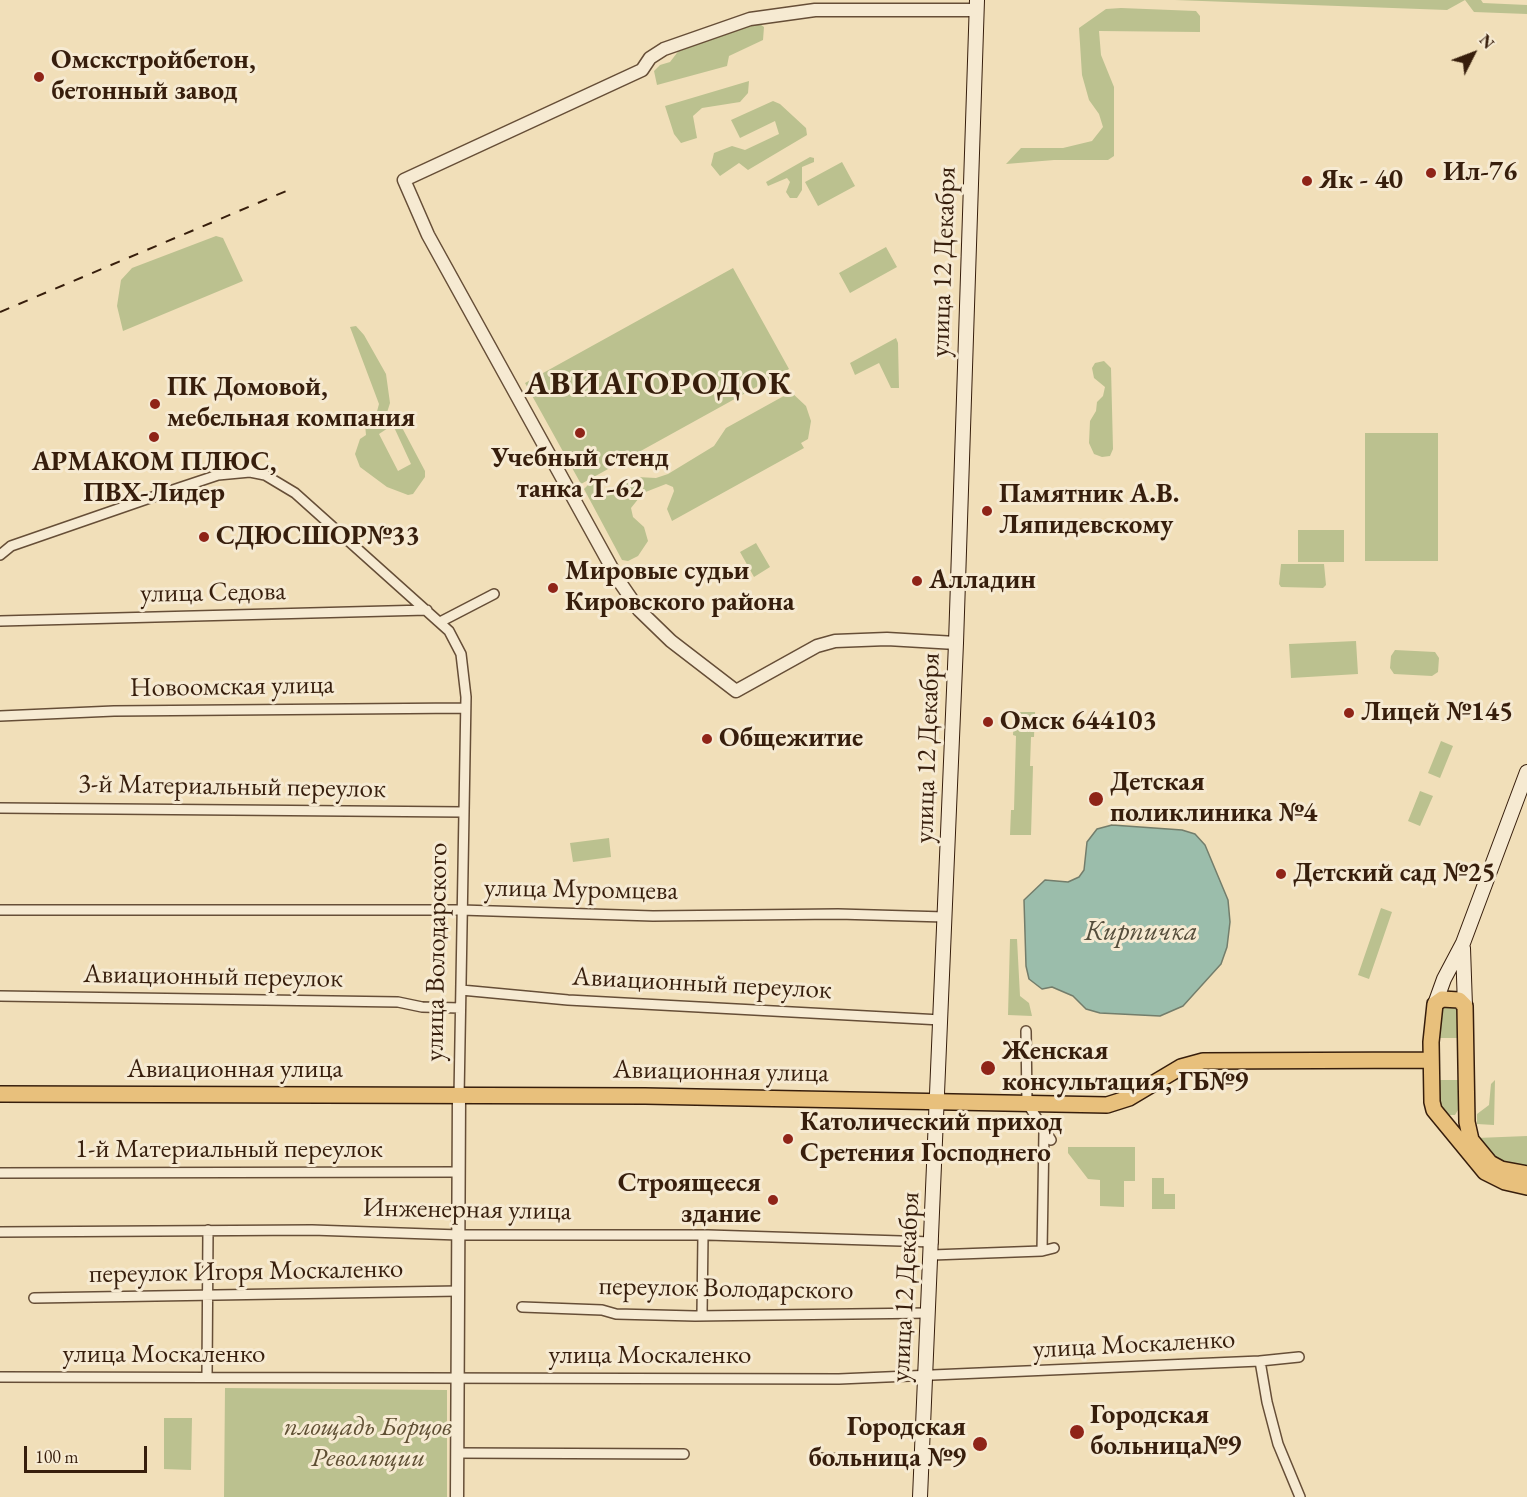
<!DOCTYPE html>
<meta charset="utf-8">
<style>
body{margin:0}
#map{position:relative;width:1527px;height:1497px;overflow:hidden;background:#f1dfb9;font-family:"EB Garamond",serif}
canvas{display:block}
.north{position:absolute;left:1443px;top:24px;width:60px;height:60px;-webkit-text-stroke:4px #f6ead2;paint-order:stroke;rotate:48deg;font-size:16px;font-weight:700;line-height:24px;text-align:center;color:#371e0c}
.north::after{content:'';display:block;margin:auto;width:21px;height:27px;background:#371e0c;clip-path:polygon(50% 0,100% 100%,50% 72%,0 100%)}
.scale{position:absolute;left:24px;top:1446px;width:123px;height:27px;box-sizing:border-box;border:3px solid #371e0c;border-top:0;padding-left:8px;font-size:18px;line-height:21px;white-space:nowrap;color:#371e0c;-webkit-text-stroke:4px #f6ead2;paint-order:stroke}
</style>
<div id="map">
<canvas width="1527" height="1497"></canvas>
<div class="north">N</div>
<div class="scale">100 m</div>
</div>
<script>
const c = document.querySelector('canvas').getContext('2d');
c.lineJoin = 'round';
function paint(path, color) { c.fillStyle = color; c.fill(path, 'evenodd'); }
const shape = rows => new Path2D(rows.map(r => 'M' + r).join(''));
function stroke(path, color, width, dash) { c.strokeStyle = color; c.lineWidth = width; c.lineCap = dash ? 'butt' : 'round'; c.setLineDash(dash || []); c.stroke(path); }
function write(font, color, halo, rows, align = 'center') {
  c.font = font + ' "EB Garamond",serif'; c.lineWidth = 6; c.setLineDash([]); c.textBaseline = 'middle'; c.strokeStyle = halo; c.fillStyle = color; for (const [text, x, y, turn = 0] of rows) {
    c.save(); c.translate(x, y); c.rotate((+turn || 0) * Math.PI / 180); c.textAlign = isNaN(turn) ? turn : align; if (halo) c.strokeText(text, 0, 0); c.fillText(text, 0, 0); c.restore();
  }
}
const green = shape([
 [1175,0,1481,0,1483,3,1527,5,1527,14,1474,12,1465,0,1447,10],
 [1121,8,1196,11,1200,16,1200,32,1099,31,1101,55,1114,87,1114,156,1108,160,1054,160,1006,164,1021,148,1063,148,1092,141,1103,127,1099,114,1089,100,1082,75,1079,28,1106,9],
 [757,22,764,27,763,40,729,56,727,66,657,85,654,71,660,65,670,62,680,49],
 [749,81,748,93,740,102,702,108,693,116,697,138,681,143,674,134,665,106],
 [773,101,780,104,806,128,807,135,748,170,739,163,720,176,711,165,714,153,732,146,745,150,779,134,775,121,740,138,731,120],
 [810,157,814,158,814,162,802,167,802,190,797,198,790,198,786,192,790,182,787,178,768,186,766,182],
 [842,162,855,186,818,206,805,182],
 [216,236,223,238,243,281,123,331,117,306,121,280,132,268],
 [886,247,897,267,850,293,839,273],
 [733,268,789,369,581,484,525,383],
 [356,326,364,335,386,374,390,403,385,419,388,428,379,434,398,471,411,464,393,425,392,419,397,418,425,471,425,477,413,494,408,495,387,487,360,467,355,454,360,439,366,435,365,424,375,419,379,404,350,327],
 [896,338,898,343,899,388,891,388,879,363,855,375,850,363],
 [1104,361,1111,368,1113,449,1110,456,1102,457,1094,454,1089,443,1090,421,1096,411,1097,402,1103,396,1105,387,1094,378,1092,368,1095,363],
 [791,392,806,406,811,421,808,439,801,443,804,448,672,521,667,509,674,491,673,487,666,484,643,493,631,508,633,517,644,527,648,541,638,556,628,561,622,560,584,489,588,485,593,482,601,496,637,477,656,478,668,474,714,446,726,428],
 [1365,433,1438,433,1438,561,1365,561],
 [1298,530,1344,530,1344,562,1298,562],
 [756,543,770,567,754,577,740,552],
 [1281,564,1324,564,1326,585,1323,588,1281,587,1279,584],
 [1356,641,1358,674,1291,678,1289,644],
 [1395,650,1435,652,1439,658,1438,672,1432,676,1394,674,1390,668,1391,656],
 [1014,712,1035,712,1034,737,1031,737,1030,766,1033,766,1031,835,1010,835,1011,810,1014,810,1016,736,1013,735],
 [1441,741,1453,746,1440,778,1428,773],
 [1420,791,1433,796,1420,826,1408,821],
 [609,838,611,857,573,862,570,843],
 [1381,908,1392,912,1369,979,1358,975],
 [1010,939,1017,939,1020,996,1029,1003,1032,1016,1008,1015],
 [1453,1004,1457,1008,1458,1038,1440,1038,1440,1012,1444,1007],
 [1439,1080,1458,1080,1458,1110,1455,1115,1444,1115,1441,1109],
 [1495,1080,1494,1125,1477,1124,1477,1114,1489,1105,1491,1084],
 [1527,1136,1527,1168,1500,1162,1484,1152,1477,1138],
 [1068,1147,1135,1147,1135,1181,1124,1181,1124,1207,1100,1206,1100,1180,1088,1179,1068,1153],
 [1152,1178,1164,1178,1164,1194,1175,1194,1175,1209,1152,1209],
 [225,1388,447,1390,447,1497,224,1497],
 [164,1418,192,1418,191,1470,164,1469]
]);
const water = shape([
 [1112,825,1182,830,1195,834,1205,845,1228,900,1230,922,1227,947,1221,964,1183,1006,1160,1016,1100,1013,1086,1009,1073,996,1052,987,1042,989,1029,979,1026,966,1024,900,1045,880,1068,882,1079,877,1084,870,1087,842,1097,829,1112,825]
]);
const minor = shape([
 [0,555,11,546,170,491,218,475,250,472,265,475,295,493,449,631,461,654,466,697,459,1097],
 [0,621,427,610],
 [440,622,494,594],
 [0,716,114,711,465,708],
 [0,808,463,812],
 [0,910,461,910,653,916,838,914,945,917],
 [461,990,568,1000,941,1020],
 [0,996,398,1002,422,1007,460,1008],
 [1026,1031,1027,1103,1051,1140],
 [0,1173,459,1172],
 [0,1232,312,1230,459,1235,708,1235,933,1242],
 [1042,1251,1044,1132],
 [932,1255,1042,1251,1054,1248],
 [34,1298,459,1291],
 [522,1307,602,1310,616,1314,695,1316,929,1313],
 [702,1314,703,1235],
 [1260,1361,1267,1402,1278,1444,1300,1497],
 [0,1377,839,1379,1260,1361,1299,1357],
 [207,1377,208,1230],
 [457,1453,684,1454],
 [819,1458,922,1462]
]);
const tertiary = shape([
 [956,643,887,639,835,641,817,646,736,691,671,641,639,610,619,581,428,235,404,180,642,70,650,58,664,49,750,19,815,10,976,10],
 [457,1497,459,1097]
]);
const secondary = shape([
 [1463,948,1465,1006],
 [1435,1004,1444,979,1463,943,1527,772],
 [920,1497,956,643,977,0]
]);
const primary = shape([
 [0,1094,645,1096,1107,1105,1129,1098,1181,1067,1203,1061,1431,1060],
 [1527,1174,1501,1169,1490,1163,1471,1140,1467,1122,1465,1006,1459,1000,1442,999,1435,1004,1431,1042,1432,1102,1434,1110,1485,1172,1505,1182,1527,1187]
]);
const rail = shape([
 [0,312,291,189]
]);
const markers = [
 [39,77,6,"#8f2418"],
 [1431,173,6,"#8f2418"],
 [1307,181,6,"#8f2418"],
 [155,404,6,"#8f2418"],
 [580,433,6,"#8f2418"],
 [154,437,6,"#8f2418"],
 [987,511,6,"#8f2418"],
 [204,537,6,"#8f2418"],
 [917,581,6,"#8f2418"],
 [553,588,6,"#8f2418"],
 [1349,713,6,"#8f2418"],
 [988,722,6,"#8f2418"],
 [707,739,6,"#8f2418"],
 [1096,799,8,"#8f2418"],
 [1281,874,6,"#8f2418"],
 [988,1068,8,"#8f2418"],
 [788,1139,6,"#8f2418"],
 [773,1200,6,"#8f2418"],
 [1077,1432,8,"#8f2418"],
 [980,1444,8,"#8f2418"]
];
const poiNames = [
 ["Омскстройбетон,",51,61],
 ["бетонный завод",51,92],
 ["Ил-76",1443,173],
 ["Як - 40",1319,181],
 ["ПК Домовой,",167,388],
 ["мебельная компания",167,419],
 ["Учебный стенд",580,459,"center"],
 ["танка Т-62",580,490,"center"],
 ["АРМАКОМ ПЛЮС,",154,463,"center"],
 ["ПВХ-Лидер",154,494,"center"],
 ["Памятник А.В.",999,495],
 ["Ляпидевскому",999,526],
 ["СДЮСШОР№33",216,537],
 ["Мировые судьи",565,572],
 ["Кировского района",565,603],
 ["Алладин",929,581],
 ["Лицей №145",1361,713],
 ["Омск 644103",1000,722],
 ["Общежитие",719,739],
 ["Детская",1110,783],
 ["поликлиника №4",1110,814],
 ["Детский сад №25",1293,874],
 ["Женская",1002,1052],
 ["консультация, ГБ№9",1002,1083],
 ["Католический приход",800,1123],
 ["Сретения Господнего",800,1154],
 ["Строящееся",761,1184,"right"],
 ["здание",761,1215,"right"],
 ["Городская",1090,1416],
 ["больница№9",1090,1447],
 ["Городская",966,1428,"right"],
 ["больница №9",966,1459,"right"]
];
const streetNames = [
 ["улица 12 Декабря",944,262,-88],
 ["улица Седова",213,593,-1],
 ["Новоомская улица",232,687,-1],
 ["улица 12 Декабря",928,748,-88],
 ["3-й Материальный переулок",232,787,1],
 ["улица Муромцева",581,890,1],
 ["улица Володарского",437,952,-89],
 ["Авиационный переулок",213,977,1],
 ["Авиационный переулок",702,984,3],
 ["Авиационная улица",235,1070],
 ["Авиационная улица",721,1072,1],
 ["1-й Материальный переулок",229,1150],
 ["Инженерная улица",467,1210,1],
 ["переулок Игоря Москаленко",246,1272,-1],
 ["улица 12 Декабря",906,1287,-87],
 ["переулок Володарского",726,1289,1],
 ["улица Москаленко",1134,1345,-3],
 ["улица Москаленко",164,1355],
 ["улица Москаленко",650,1356]
];
const parkNames = [
 ["площадь Борцов",368,1428],
 ["Революции",368,1459]
];
const waterNames = [
 ["Кирпичка",1141,932]
];
const districtNames = [
 ["АВИАГОРОДОК",659,385]
];
paint(green, '#bbc18f');
paint(water, '#9bbdab');
stroke(water, '#737d6b', 1.5);
stroke(minor, '#664e37', 12);
stroke(tertiary, '#664e37', 15);
stroke(secondary, '#371e0c', 16);
stroke(primary, '#371e0c', 18);
stroke(minor, '#f6ead2', 9);
stroke(tertiary, '#f6ead2', 12);
stroke(secondary, '#f6ead2', 14);
stroke(primary, '#e8c07c', 15);
stroke(rail, '#371e0c', 2, [10, 10]);
for (const [x, y, r, color] of markers) { const dot = new Path2D(); dot.arc(x, y, r, 0, 2 * Math.PI); c.fillStyle = color; c.fill(dot); stroke(dot, '#f6ead2', 2); }
write('bold 27px', '#371e0c', '#f6ead2', poiNames, 'left');
write('27px', '#371e0c', '#f6ead2', streetNames);
write('italic 27px', '#5f4f33', '#f6ead2', parkNames);
write('italic 28px', '#554e3c', '#f6ead2', waterNames);
c.letterSpacing = '1.5px';
write('bold 33px', '#371e0c', '#f6ead2', districtNames);
c.letterSpacing = '0px';
</script>
